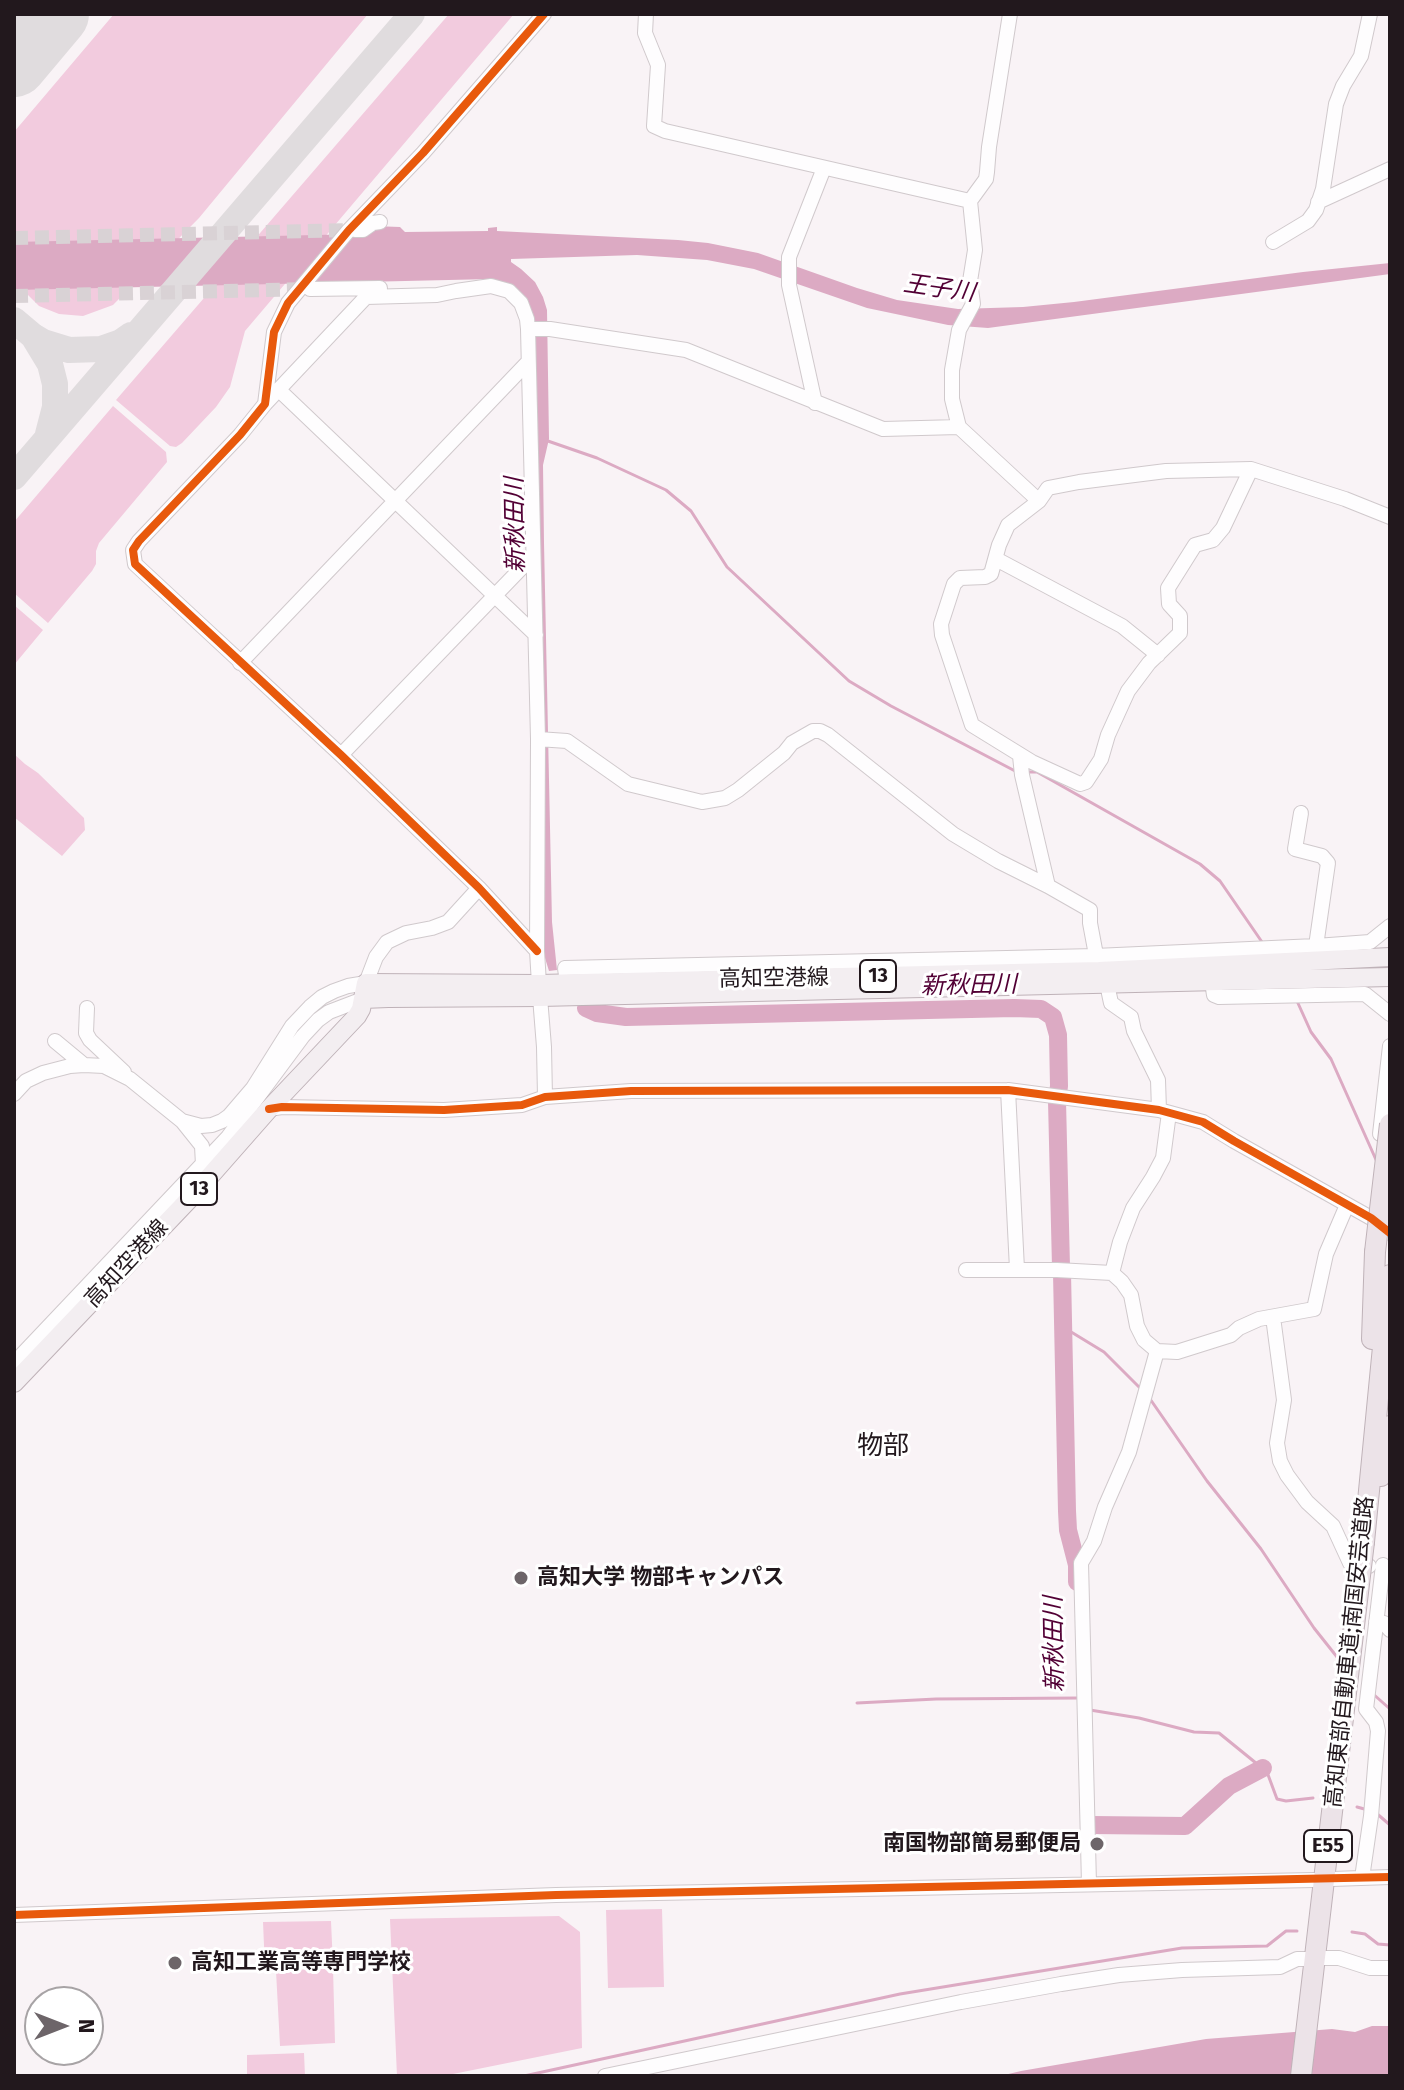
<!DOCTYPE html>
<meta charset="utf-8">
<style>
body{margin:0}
#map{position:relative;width:1404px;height:2090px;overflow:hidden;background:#f9f3f6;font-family:"Fira Sans",sans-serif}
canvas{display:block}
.frame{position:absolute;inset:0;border:16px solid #22181d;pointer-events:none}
.north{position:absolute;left:24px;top:1986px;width:80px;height:80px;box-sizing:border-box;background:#fff;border:2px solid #a7a3a5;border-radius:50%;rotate:90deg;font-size:22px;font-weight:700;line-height:32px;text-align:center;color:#22181d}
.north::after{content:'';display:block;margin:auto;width:28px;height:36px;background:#6d6569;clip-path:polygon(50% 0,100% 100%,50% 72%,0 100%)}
</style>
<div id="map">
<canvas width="1404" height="2090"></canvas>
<div class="frame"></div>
<div class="north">N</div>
</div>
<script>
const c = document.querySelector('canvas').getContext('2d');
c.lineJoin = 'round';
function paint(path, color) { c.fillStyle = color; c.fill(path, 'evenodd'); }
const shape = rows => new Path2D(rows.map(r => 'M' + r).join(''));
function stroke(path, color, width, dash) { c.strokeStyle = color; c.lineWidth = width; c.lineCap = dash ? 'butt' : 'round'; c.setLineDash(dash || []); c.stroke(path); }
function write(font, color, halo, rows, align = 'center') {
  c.font = font + ' "Fira Sans","Noto Sans JP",sans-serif'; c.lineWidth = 6; c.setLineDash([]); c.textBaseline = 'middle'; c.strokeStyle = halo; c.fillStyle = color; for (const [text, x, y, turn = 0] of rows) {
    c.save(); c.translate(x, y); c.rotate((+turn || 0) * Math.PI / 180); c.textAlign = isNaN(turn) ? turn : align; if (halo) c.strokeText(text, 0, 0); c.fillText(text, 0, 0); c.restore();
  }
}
const green = shape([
 [114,14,368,14,199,218,113,305,83,316,59,314,39,306,14,281,14,132],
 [449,14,514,14,245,331,230,387,216,407,182,443,176,447,170,446,116,400],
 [113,406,166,452,167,462,99,543,96,551,96,564,92,571,48,623,14,593,14,522],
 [14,605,43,630,14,665],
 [14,754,25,764,38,773,84,818,85,830,62,856,14,817],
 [662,1909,664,1987,608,1988,606,1910],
 [559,1916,580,1932,582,2048,443,2076,397,2076,390,1919],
 [331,1921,333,1965,265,1969,263,1922],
 [333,1968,335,2043,280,2046,276,1971],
 [304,2053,305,2076,247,2076,247,2055]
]);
const water = shape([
 [373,226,400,227,405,232,488,231,488,228,497,227,497,231,678,240,708,243,758,253,857,288,897,300,958,309,1023,307,1074,302,1303,272,1390,263,1390,274,988,328,948,325,867,308,754,269,707,260,637,255,511,259,511,262,521,269,535,282,543,297,547,310,549,439,543,465,544,543,552,922,557,970,549,971,545,958,530,323,492,279,14,290,14,242,359,234],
 [1372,2026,1390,2026,1390,2076,1000,2076,1021,2071,1206,2039,1332,2029,1355,2032]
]);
const stream = shape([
 [545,440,597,458,666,490,691,511,727,567,849,681,891,706,1017,772],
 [1028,772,1037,772,1200,864,1220,881,1262,942],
 [1297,1001,1311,1032,1331,1059,1377,1162],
 [1063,1327,1104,1352,1142,1390],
 [1148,1396,1207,1481,1261,1549,1314,1628,1341,1662],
 [1372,1693,1390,1709],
 [857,1703,936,1699,1079,1698],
 [1090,1710,1139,1718,1194,1732,1219,1733,1267,1772,1277,1799,1286,1801,1313,1798],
 [1357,1807,1368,1810],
 [1375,1812,1390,1825],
 [1352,1932,1365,1934,1378,1944,1390,1945],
 [524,2076,900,1994,1182,1948,1267,1946,1286,1931,1297,1931]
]);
const river = shape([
 [586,1008,597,1013,626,1017,1014,1008,1041,1009,1053,1017,1058,1035,1059,1086,1057,1101,1061,1267],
 [1062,1273,1067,1511,1068,1530,1077,1565,1077,1582],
 [1092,1825,1185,1826,1229,1786,1263,1768]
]);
const taxiway = shape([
 [14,320,33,336,43,342,69,350,101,349,121,342,131,335],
 [33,336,50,364,55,384,55,407,48,434],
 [14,477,412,14]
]);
const runway = shape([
 [14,64,56,14]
]);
const minorTunnel = shape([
 [14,238,355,230],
 [14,296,309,289]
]);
const minor = shape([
 [646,14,645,33,658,65,654,126,665,131,970,201],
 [1010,14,989,147,987,172,986,179,970,201,975,250,970,281,973,304,959,330,952,370,952,399,959,427,1039,501],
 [1318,202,1390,169],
 [355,230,363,230,373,223,380,222],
 [1273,242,1308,221,1316,210,1323,189,1336,104,1343,86,1361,56,1370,14],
 [310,289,380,288],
 [528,329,550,329,686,350,883,429,959,427],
 [279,390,536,635],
 [815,403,789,285,789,257,824,168],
 [265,404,366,297,437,295,456,291,491,286,509,291,521,303,527,319,528,329,538,739,537,951,539,984],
 [1251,469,1223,528,1213,540,1195,545,1168,588,1169,604,1180,616,1180,633,1149,663,1128,691,1108,735,1101,759,1086,782,1080,784,1032,762,972,725,942,635,941,624,954,584,960,578,985,577,991,574,999,545,1008,525,1039,501,1048,488,1079,482,1166,471,1251,469,1345,499,1390,517],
 [996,559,1122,626,1158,655],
 [240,663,528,362],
 [538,739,567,741,628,784,702,802,725,798,738,790,784,753,792,743,813,731,820,731,828,735,953,834,998,861,1048,886,1090,910,1090,923,1099,971,1107,984,1111,1003,1131,1017,1134,1031,1158,1080,1159,1110],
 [341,755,533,556],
 [1020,756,1022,775,1048,886],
 [1301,813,1295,849,1322,856,1328,863,1316,946],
 [537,951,479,888,341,755,135,564,133,550,139,541,240,435,265,404,274,332,288,303,349,230,423,153,544,14],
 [1212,982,1214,995,1219,997,1365,994,1390,1014],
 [567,983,565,968,1095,956,1316,946,1370,942,1390,926],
 [540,997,544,1047,545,1097],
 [87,1008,86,1033,90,1040,124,1072],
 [55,1041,84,1065],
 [1008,1090,1017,1269],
 [14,1094,26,1081,43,1073,70,1066,84,1065,104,1066,130,1079,182,1121,201,1126,212,1125,222,1121,229,1116,253,1088,292,1026,310,1007,322,997,334,991,348,986,366,983,376,957,387,942,406,933,432,928,448,922,479,888],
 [269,1109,282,1107,444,1110,522,1105,545,1097,631,1091,1008,1090,1159,1110,1203,1122,1234,1141,1371,1218,1390,1233],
 [182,1121,202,1146,203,1165],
 [1380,1134,1390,1046],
 [966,1270,1057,1270,1112,1273,1122,1282,1131,1295,1137,1326,1144,1340,1157,1351,1177,1352,1231,1335,1239,1328,1259,1319,1314,1309,1326,1254,1347,1205],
 [1112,1273,1120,1242,1133,1208,1153,1177,1163,1158,1169,1113],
 [1273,1317,1284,1400,1277,1443,1280,1461,1287,1475,1307,1502,1333,1526,1350,1563,1355,1567,1369,1566],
 [14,1363,228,1137,303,1036,318,1020,329,1012,363,999],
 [1376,1622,1384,1623,1390,1630],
 [1362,1878,1371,1816,1378,1731,1376,1722,1366,1709,1383,1565],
 [1332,1879,1390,1877],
 [1089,1884,1081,1563,1094,1541,1105,1507,1129,1452,1157,1351],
 [14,1915,556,1895,1314,1880],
 [1322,1958,1339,1958,1370,1968,1390,1968],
 [605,2076,961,2002,1061,1984,1119,1975,1182,1970,1280,1967,1297,1959,1306,1959]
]);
const major = shape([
 [363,999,388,998,540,997,1390,977],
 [14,1383,196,1192,269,1109,357,1016,361,1009,366,983,539,984,1099,971,1390,957]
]);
const highway = shape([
 [1372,1339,1375,1252],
 [1381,1476,1390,1426],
 [1364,1542,1390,1275],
 [1301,2076,1343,1718]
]);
const highwayBridge = shape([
 [1375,1252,1390,1124],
 [1343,1718,1364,1542]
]);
const cycleway = shape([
 [537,951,479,888,341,755,135,564,133,550,139,541,240,435,265,404,274,332,288,303,349,230,423,153,544,14],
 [269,1109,282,1107,444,1110,522,1105,545,1097,631,1091,1008,1090,1159,1110,1203,1122,1234,1141,1371,1218,1390,1233],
 [14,1915,556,1895,1390,1877]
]);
const markers = [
 [521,1578,8,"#6d6569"],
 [1097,1844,8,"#6d6569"],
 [175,1963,8,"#6d6569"]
];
const shields = [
 [878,976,36],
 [199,1189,36],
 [1328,1846,48]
];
const shieldNames = [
 ["13",878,976],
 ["13",199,1189],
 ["E55",1328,1846]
];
const streetNames = [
 ["高知空港線",774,979,-1],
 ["高知空港線",127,1264,-47],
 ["高知東部自動車道;南国安芸道路",1350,1652,-84]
];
const poiNames = [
 ["高知大学 物部キャンパス",537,1578],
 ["南国物部簡易郵便局",1081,1844,"right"],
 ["高知工業高等専門学校",191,1963]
];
const waterNames = [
 ["王子川",939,289,8],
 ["新秋田川",516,525,-91],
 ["新秋田川",969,986,-1],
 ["新秋田川",1055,1644,-91]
];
const quarterNames = [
 ["物部",883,1447]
];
paint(green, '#f2cbde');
paint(water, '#dcaac3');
stroke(stream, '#dcaac3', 3);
stroke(river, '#dcaac3', 18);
stroke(taxiway, '#e0dcde', 26);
stroke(runway, '#e0dcde', 66);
stroke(minorTunnel, '#d9d2d5', 14, [14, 7]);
stroke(minor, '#d0c9cc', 16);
stroke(major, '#bfb2b8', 20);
stroke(highway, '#bfb2b8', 22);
stroke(minor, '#fefdfe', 14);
stroke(major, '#f3eef1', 18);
stroke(highway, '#ece3e8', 20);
stroke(highwayBridge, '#bfb2b8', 22, []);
stroke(highwayBridge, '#ece3e8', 20);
stroke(cycleway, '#e8590c', 8);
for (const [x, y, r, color] of markers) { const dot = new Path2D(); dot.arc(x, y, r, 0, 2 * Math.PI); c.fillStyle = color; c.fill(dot); stroke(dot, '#fff', 3); }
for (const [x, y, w] of shields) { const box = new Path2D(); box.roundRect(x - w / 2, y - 16, w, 32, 6); c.fillStyle = '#fff'; c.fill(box); stroke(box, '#22181d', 2); }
write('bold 20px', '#22181d', null, shieldNames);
write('22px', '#22181d', '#fff', streetNames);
write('bold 22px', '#22181d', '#fff', poiNames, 'left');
write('italic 24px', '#520035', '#fff', waterNames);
write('26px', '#22181d', '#fff', quarterNames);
</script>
